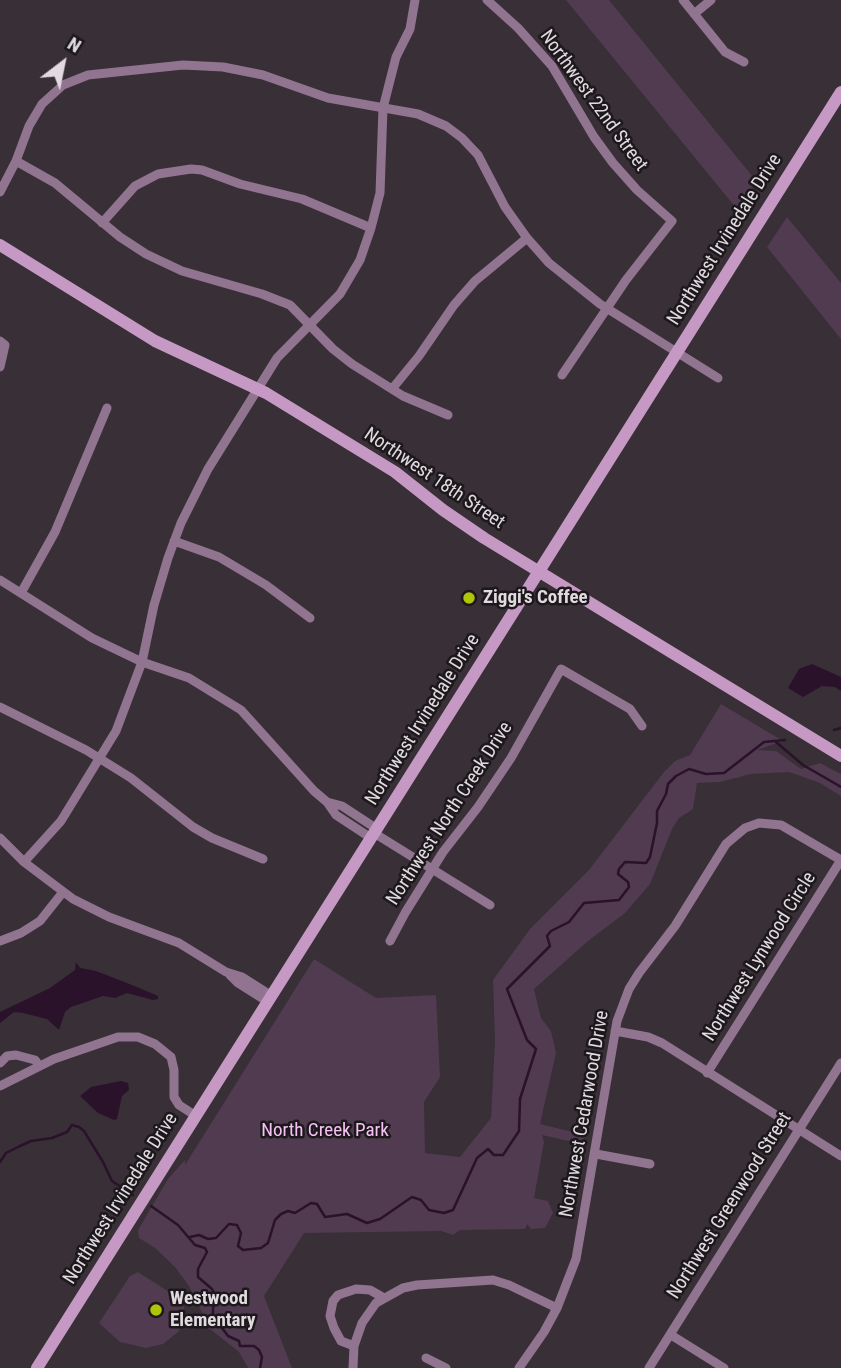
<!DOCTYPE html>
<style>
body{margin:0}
#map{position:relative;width:841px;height:1368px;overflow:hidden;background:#382f37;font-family:"Roboto Condensed",sans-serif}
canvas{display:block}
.north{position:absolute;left:28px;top:28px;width:70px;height:70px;-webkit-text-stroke:5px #1c181c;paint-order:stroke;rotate:32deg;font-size:19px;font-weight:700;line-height:28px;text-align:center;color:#e1dbe0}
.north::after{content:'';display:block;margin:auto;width:24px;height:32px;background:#e1dbe0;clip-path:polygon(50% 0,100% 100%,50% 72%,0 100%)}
</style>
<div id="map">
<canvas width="841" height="1368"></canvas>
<div class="north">N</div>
</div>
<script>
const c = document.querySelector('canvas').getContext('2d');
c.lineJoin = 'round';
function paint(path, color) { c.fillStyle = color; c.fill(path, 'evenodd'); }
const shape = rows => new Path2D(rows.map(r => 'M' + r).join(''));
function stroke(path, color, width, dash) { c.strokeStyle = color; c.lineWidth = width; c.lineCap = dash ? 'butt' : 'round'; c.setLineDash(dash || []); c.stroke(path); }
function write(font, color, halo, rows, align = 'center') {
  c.font = font + ' "Roboto Condensed",sans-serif'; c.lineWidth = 5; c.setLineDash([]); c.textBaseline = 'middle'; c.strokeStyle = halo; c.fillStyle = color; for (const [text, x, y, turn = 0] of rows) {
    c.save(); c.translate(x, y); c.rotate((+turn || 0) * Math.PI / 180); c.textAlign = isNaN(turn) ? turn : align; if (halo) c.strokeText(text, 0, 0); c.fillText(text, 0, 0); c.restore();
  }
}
const green = shape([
 [566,0,609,0,757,182,736,208],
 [787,217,841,283,841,339,767,247],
 [721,704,783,741,757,750,776,751,801,769,820,763,841,774,841,796,820,783,789,772,751,774,720,782,697,783,693,809,679,818,672,829,650,884,625,913,588,941,534,989,541,1018,551,1031,556,1053,540,1124,585,1135,582,1144,542,1135,544,1142,534,1198,548,1201,553,1213,545,1228,531,1229,527,1224,525,1229,460,1230,453,1235,441,1231,304,1233,264,1296,292,1368,248,1368,239,1352,210,1329,189,1286,175,1267,155,1248,139,1238,138,1230,168,1179,185,1160,185,1165,314,959,376,998,436,995,440,1077,424,1102,425,1153,460,1157,491,1118,495,1041,493,980,530,929,589,870,664,772,675,761,690,755],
 [138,1272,183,1301,186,1320,178,1332,163,1344,146,1348,120,1342,99,1323,130,1276]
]);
const water = shape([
 [812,664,841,677,841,691,835,687,822,686,803,697,788,688,799,669],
 [76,962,80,968,96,971,132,985,158,996,158,999,153,1000,127,993,115,998,103,996,71,1007,65,1012,59,1030,47,1019,23,1013,14,1012,0,1023,0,1012,50,988,75,970],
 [121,1081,128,1083,129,1090,122,1096,117,1119,114,1120,98,1113,80,1096,91,1087]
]);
const stream = shape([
 [834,730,841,728],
 [776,742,803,765,841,787],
 [0,1162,6,1153,18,1147,31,1141,52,1138,67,1132,72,1125,79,1127,84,1131,103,1162,112,1181,133,1195],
 [151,1206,178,1225,195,1245,205,1248,207,1252,198,1269,198,1277,212,1289,217,1298,213,1308,213,1316,228,1336,239,1341,240,1346,254,1346,259,1350,262,1357,260,1368],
 [190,1237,199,1235,208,1239,216,1238,229,1224,237,1225,241,1233,238,1246,243,1250,261,1248,268,1243,275,1220,281,1214,288,1211,295,1213,311,1203,317,1204,325,1217,347,1214,367,1223,380,1219,412,1197,421,1200,429,1210,444,1213,453,1210,477,1158,488,1149,494,1155,503,1155,519,1131,520,1099,536,1049,527,1040,507,989,550,946,547,936,551,931,569,922,584,903,619,900,629,887,628,882,618,874,619,869,625,862,646,863,650,857,657,823,657,811,666,794,668,784,676,776,689,769,706,774,724,773,764,742,785,740]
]);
const street = shape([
 [487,0,518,28,552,66,594,137,613,163,637,190,672,221,626,280,562,375],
 [683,0,725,52,744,62],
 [694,14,711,0],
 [16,161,55,183,120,237,146,254,182,271,262,294,290,305,333,349,352,364,403,396,448,415],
 [0,192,16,161,29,126,42,104,63,85,88,75,183,65,223,67,263,75,328,98,418,114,446,126,462,138,478,155,505,207,527,238,549,263,600,304,718,378],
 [102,223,135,186,158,174,191,169,202,170,240,184,302,199,371,228],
 [0,341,5,345,0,367],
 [392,389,419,356,454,305,475,281,527,238],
 [174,541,219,557,266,585,310,618],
 [0,580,92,638,142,662,189,678,241,710,314,791,327,802,336,815,371,838],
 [21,593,55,532,107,408],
 [0,707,86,750,131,778,193,827,212,838,263,859],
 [327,802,342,806,377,829],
 [374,833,490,905],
 [0,838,24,862,73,899,109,917,179,943,226,972,242,977,272,996],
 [24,862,61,821,116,731,142,662,154,605,168,558,181,523,208,469,277,358,340,294,360,260,371,228,380,193,383,108,396,57,410,29,415,0],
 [0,941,21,933,40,921,63,892],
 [390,941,405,913,443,852,478,807,511,758,561,669,630,709,642,726],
 [230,975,238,983,268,1002],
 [615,1031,648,1037,662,1043,841,1156],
 [0,1063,7,1056,16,1055,35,1060,39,1065],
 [707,1073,841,860],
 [0,1086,54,1059,118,1037,138,1037,155,1044,171,1057,174,1070,174,1097,179,1105,196,1116],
 [596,1154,650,1164],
 [671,1335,724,1368],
 [354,1346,341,1341,334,1328,330,1316,333,1301,338,1295,356,1289,370,1290,384,1298],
 [426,1358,446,1368],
 [353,1368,354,1346,362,1323,376,1303,403,1288,417,1285,493,1280,509,1285,557,1308],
 [519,1368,544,1332,557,1308,576,1259,617,1021,629,989,639,973,675,926,726,844,745,828,759,823,781,825,841,860],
 [649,1368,841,1063]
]);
const secondary = shape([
 [0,245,155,341,266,393,395,472,443,510,484,538,841,756],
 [37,1368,841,92]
]);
const markers = [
 [469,598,7,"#aec508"],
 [156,1310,7,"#aec508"]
];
const streetNames = [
 ["Northwest 22nd Street",593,101,54],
 ["Northwest Irvinedale Drive",725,240,-58],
 ["Northwest 18th Street",434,479,34],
 ["Northwest Irvinedale Drive",423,720,-58],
 ["Northwest North Creek Drive",450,814,-57],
 ["Northwest Lynwood Circle",760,957,-58],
 ["Northwest Cedarwood Drive",585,1114,-80],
 ["Northwest Irvinedale Drive",121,1199,-58],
 ["Northwest Greenwood Street",730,1206,-58]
];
const poiNames = [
 ["Ziggi's Coffee",483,598],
 ["Westwood",170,1299],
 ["Elementary",170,1321]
];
const parkNames = [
 ["North Creek Park",325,1131]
];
paint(green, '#513b50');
paint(water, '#2b122b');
stroke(stream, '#2b122b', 2.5);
stroke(street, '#91748f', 9);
stroke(secondary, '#c699c4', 12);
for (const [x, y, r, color] of markers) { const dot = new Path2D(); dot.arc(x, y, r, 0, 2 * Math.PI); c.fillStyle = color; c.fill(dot); stroke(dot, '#1c181c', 2.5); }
write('19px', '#e1dbe0', '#1c181c', streetNames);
write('bold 19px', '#e1dbe0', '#1c181c', poiNames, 'left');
write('19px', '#f6c2f4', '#1c181c', parkNames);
</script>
